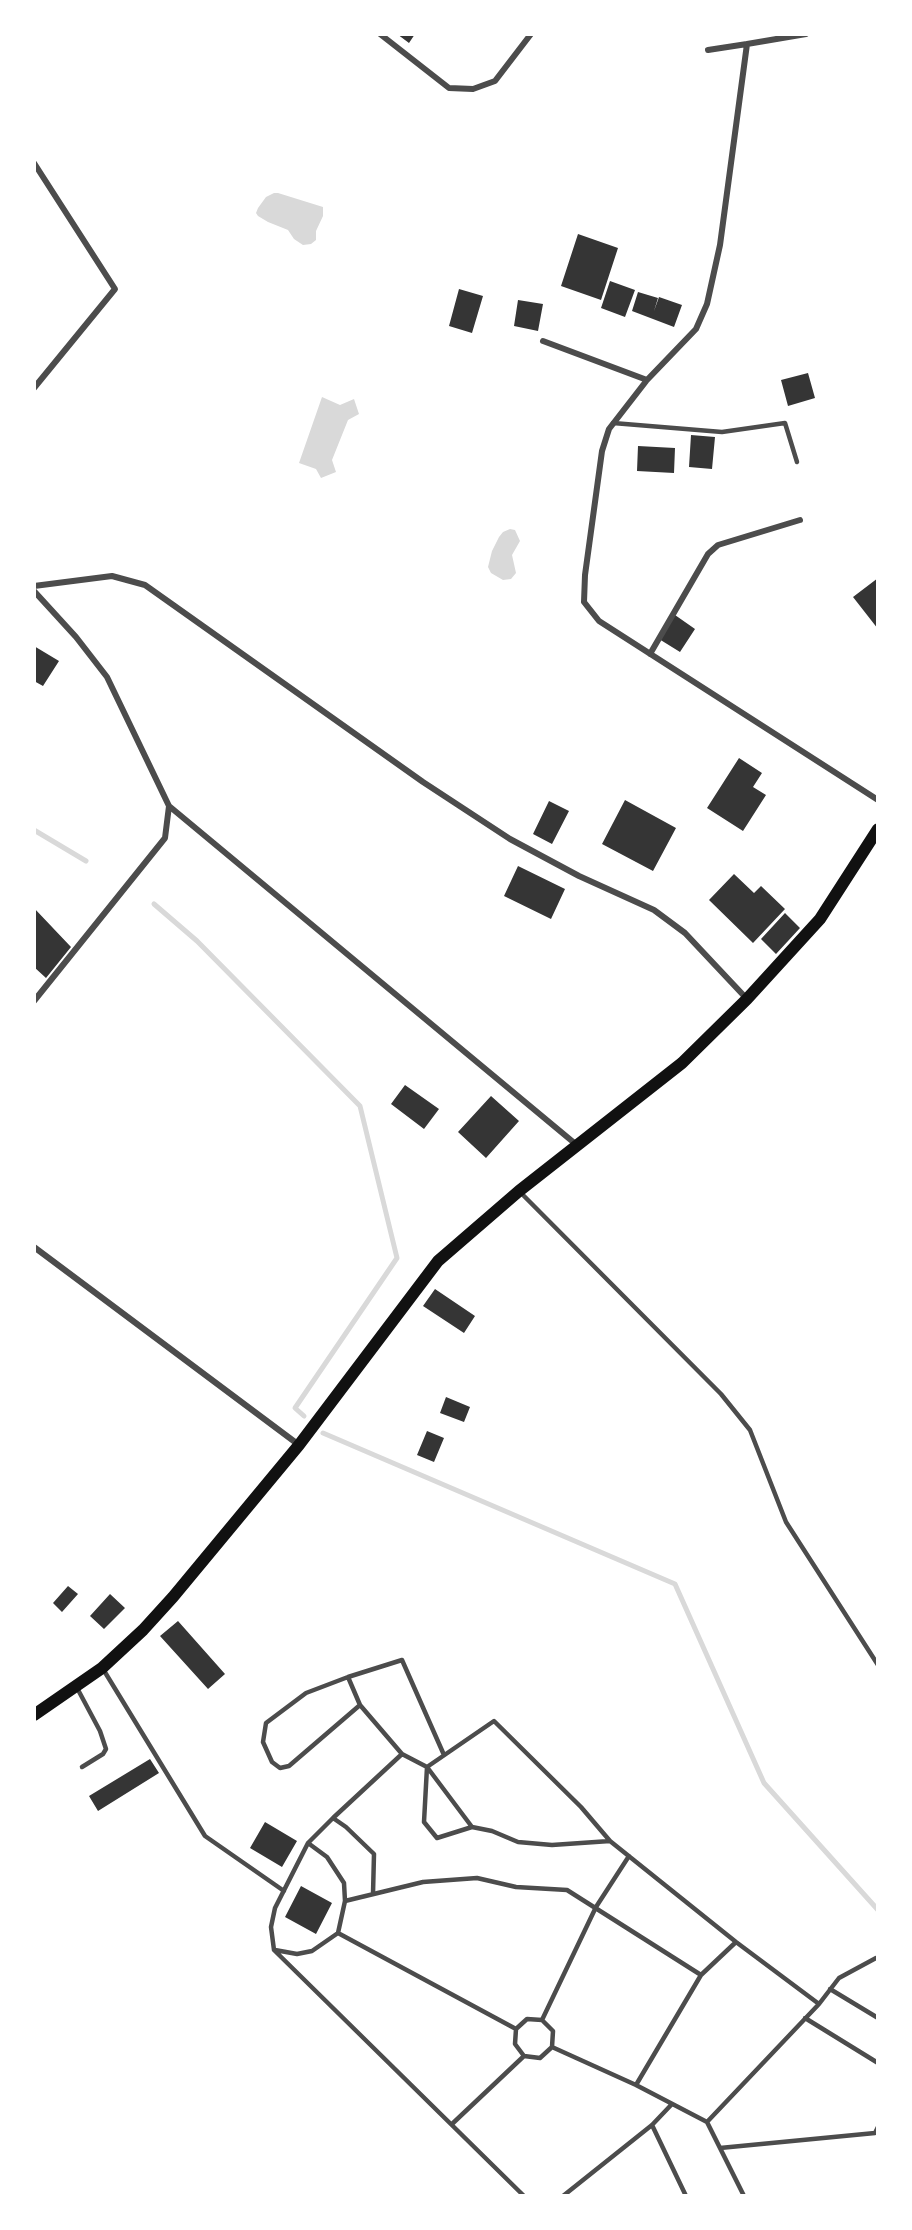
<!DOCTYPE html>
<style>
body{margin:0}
#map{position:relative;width:912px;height:2230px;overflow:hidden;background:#fff;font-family:"PT Sans",sans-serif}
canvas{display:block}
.frame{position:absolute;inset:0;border:36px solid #fff;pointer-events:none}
</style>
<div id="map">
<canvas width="912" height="2230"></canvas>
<div class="frame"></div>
</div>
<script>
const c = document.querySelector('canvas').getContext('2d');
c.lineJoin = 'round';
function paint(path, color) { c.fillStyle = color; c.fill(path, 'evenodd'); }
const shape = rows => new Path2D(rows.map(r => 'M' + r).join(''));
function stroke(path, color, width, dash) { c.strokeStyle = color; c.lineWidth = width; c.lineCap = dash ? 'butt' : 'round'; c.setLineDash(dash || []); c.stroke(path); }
const water = shape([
 [274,193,278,193,323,207,323,216,316,231,316,240,311,244,303,245,294,239,288,230,268,222,258,216,256,213,258,208,266,197],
 [322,397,340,405,354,399,359,414,348,420,332,460,336,472,321,478,316,469,299,463],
 [510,529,515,530,520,541,512,555,516,573,511,579,503,580,491,573,488,567,492,551,499,537,503,532]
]);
const stream = shape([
 [34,830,86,861],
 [154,904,197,941,360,1106,397,1258,295,1408,304,1416],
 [323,1433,675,1584,764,1783,878,1910]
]);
const building = shape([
 [397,34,415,34,409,43],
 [578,234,618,248,601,300,561,286],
 [610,281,635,290,625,317,601,308],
 [459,289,483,296,472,333,449,326],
 [638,292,658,298,654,311,659,297,682,305,674,327,632,311],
 [518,300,543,304,538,331,514,326],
 [808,373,815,398,788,406,781,380],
 [691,435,715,437,712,469,689,467],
 [638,446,675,448,674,473,637,471],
 [878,578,878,629,853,597],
 [675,615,695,629,680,652,659,639],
 [34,646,59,661,43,686,34,681],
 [739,758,762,773,753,787,766,795,743,831,707,808],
 [625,800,676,828,653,871,602,844],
 [549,801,569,811,552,844,533,834],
 [518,866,565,889,551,919,504,896],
 [734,874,754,893,761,886,785,909,753,943,709,900],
 [34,908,71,947,46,978,34,967],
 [785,913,800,928,776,954,761,939],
 [405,1085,439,1109,424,1129,391,1104],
 [491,1096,519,1121,486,1158,458,1132],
 [435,1289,475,1316,464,1333,423,1306],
 [446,1397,470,1407,464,1422,440,1413],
 [427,1431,444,1438,434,1462,417,1455],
 [68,1586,78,1594,62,1612,53,1603],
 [110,1594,125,1608,104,1629,90,1616],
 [178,1621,225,1674,208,1689,160,1636],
 [150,1759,159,1773,98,1811,89,1796],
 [265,1822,297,1841,282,1867,250,1848],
 [301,1886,332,1903,316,1934,285,1917]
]);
const service = shape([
 [613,423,722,432,785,423,797,462],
 [520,1192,721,1394,750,1430,786,1522,878,1665],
 [103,1669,205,1836,284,1891],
 [348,1677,360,1705,402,1754,427,1767,472,1827,492,1831,518,1842,552,1845,610,1841],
 [76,1686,100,1731,106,1749,103,1754,82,1767],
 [360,1705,289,1766,280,1768,272,1762,263,1742,266,1723,306,1693,348,1677,402,1660,444,1755],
 [402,1754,333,1818,308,1843,275,1908,271,1927,274,1950,524,2196],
 [333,1818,346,1827,374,1854,373,1894],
 [472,1827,437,1838,424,1822,427,1767,494,1721,581,1807,610,1841,736,1942,819,2004],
 [345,1901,423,1882,477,1878,516,1887,567,1890,701,1975],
 [338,1933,516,2029],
 [275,1950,297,1954,312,1951,338,1933,345,1901,344,1883,327,1857,308,1843],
 [830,1989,878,2018],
 [805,2018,878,2063],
 [542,2020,596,1907,629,1856],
 [552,2047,636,2085,707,2122,744,2196],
 [636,2085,701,1975,736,1942],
 [707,2122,819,2004,839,1978,876,1958,878,1959],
 [452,2124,524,2056,540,2058,552,2047,553,2031,542,2020,527,2019,516,2029,515,2044,524,2056],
 [652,2125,686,2196],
 [720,2148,875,2133,878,2127],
 [563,2196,652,2125,672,2104]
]);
const minor = shape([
 [380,34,449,88,473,89,495,81,531,34],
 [806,34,747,44,720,245,707,304,696,329,647,380,609,429,602,451,585,575,584,602,599,621,878,800],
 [708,50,747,44],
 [34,163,115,289,34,388],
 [543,341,647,380],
 [34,586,112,576,145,585,423,782,510,839,579,876,654,910,685,933,747,999],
 [34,591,76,637,107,677,169,806,165,838,34,1001],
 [650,654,708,554,718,545,800,520],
 [169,806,578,1146],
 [34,1247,299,1445]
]);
const secondary = shape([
 [34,1715,102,1668,143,1630,173,1597,299,1445,438,1261,519,1191,682,1063,747,999,820,919,878,829]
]);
paint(water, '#d9d9d9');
stroke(stream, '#d9d9d9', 5);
paint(building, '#353535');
stroke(service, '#4c4c4c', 4.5);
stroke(minor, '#4c4c4c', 6);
stroke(secondary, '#111', 12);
</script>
